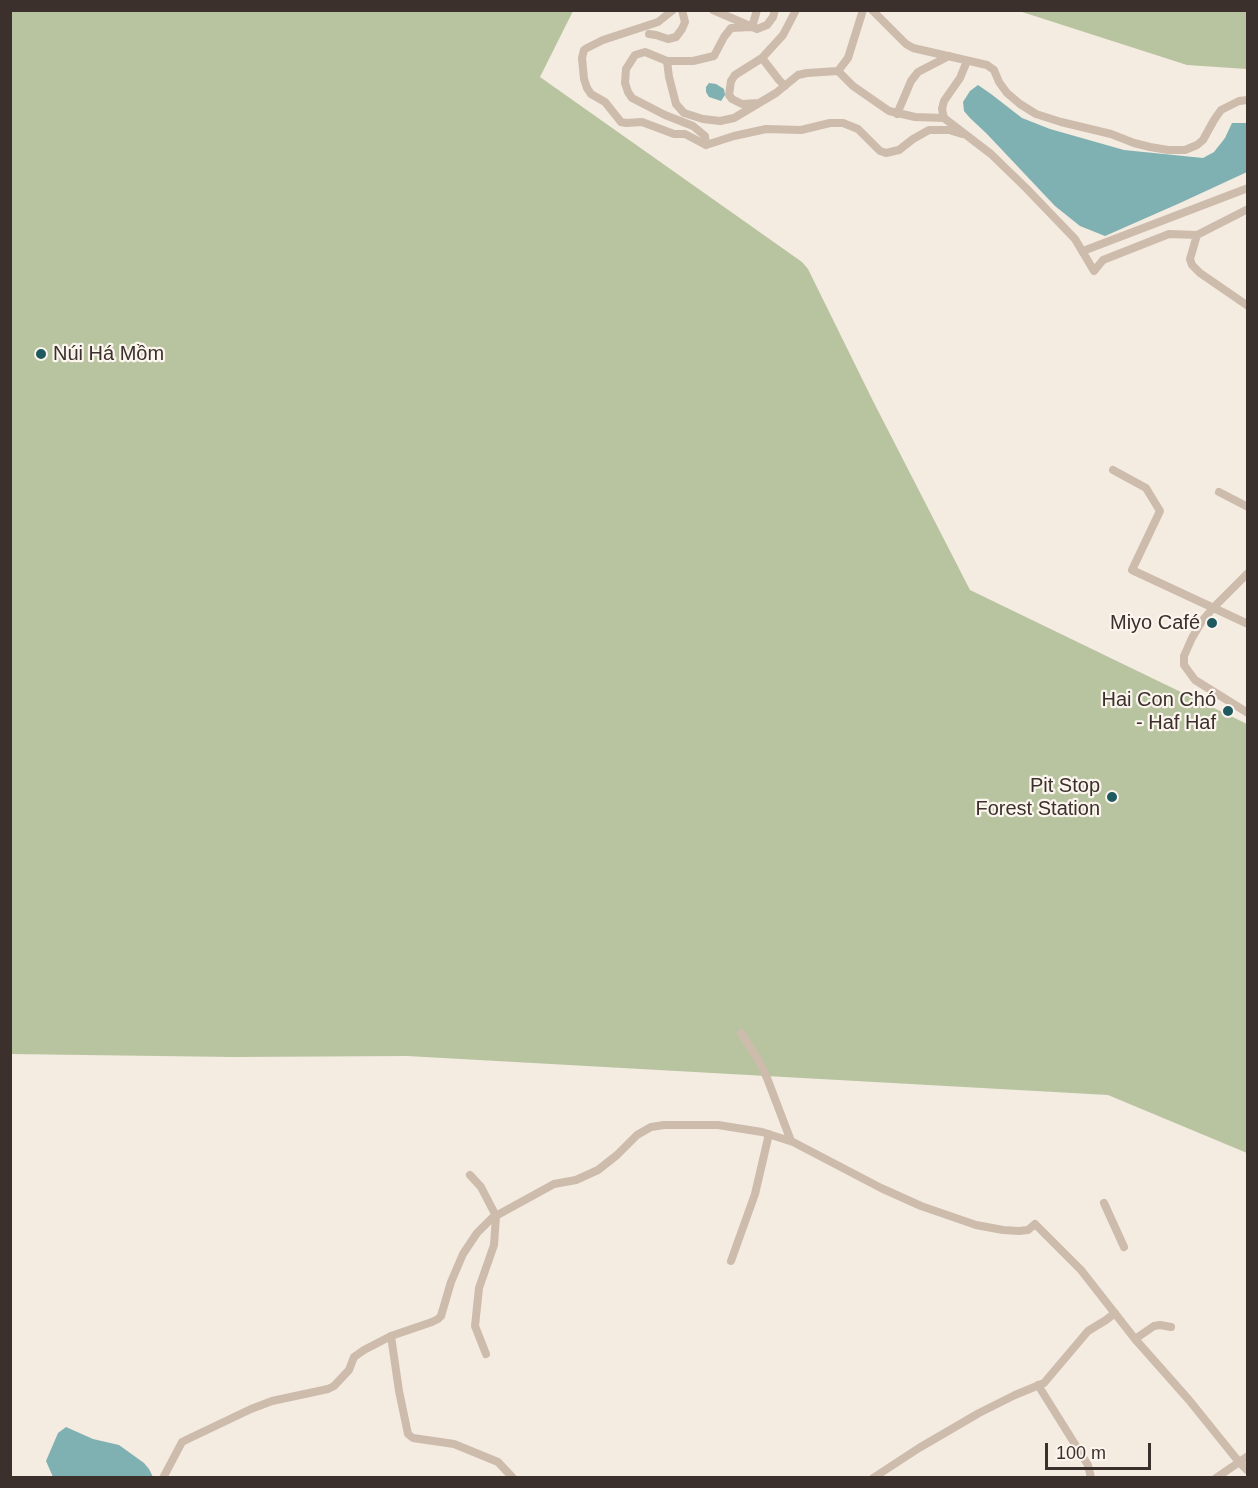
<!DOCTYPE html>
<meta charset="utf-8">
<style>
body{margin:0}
#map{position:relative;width:1258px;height:1488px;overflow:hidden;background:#f4ebe1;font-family:Helvetica,sans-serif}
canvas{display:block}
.frame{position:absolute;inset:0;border:12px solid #3b302b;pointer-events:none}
.scale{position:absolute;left:1045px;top:1443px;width:106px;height:27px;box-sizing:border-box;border:3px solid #3b302b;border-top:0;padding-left:8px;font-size:18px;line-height:21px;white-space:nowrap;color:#3b302b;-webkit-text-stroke:4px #fbf5ee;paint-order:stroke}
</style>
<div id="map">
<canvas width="1258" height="1488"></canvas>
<div class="frame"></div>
<div class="scale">100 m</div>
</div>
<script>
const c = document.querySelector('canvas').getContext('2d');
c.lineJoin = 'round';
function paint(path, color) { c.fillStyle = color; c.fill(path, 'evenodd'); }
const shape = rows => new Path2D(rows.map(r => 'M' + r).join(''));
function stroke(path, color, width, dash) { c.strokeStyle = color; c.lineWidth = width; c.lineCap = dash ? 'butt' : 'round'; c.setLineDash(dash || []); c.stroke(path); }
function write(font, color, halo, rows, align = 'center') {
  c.font = font + ' Helvetica,sans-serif'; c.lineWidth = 4.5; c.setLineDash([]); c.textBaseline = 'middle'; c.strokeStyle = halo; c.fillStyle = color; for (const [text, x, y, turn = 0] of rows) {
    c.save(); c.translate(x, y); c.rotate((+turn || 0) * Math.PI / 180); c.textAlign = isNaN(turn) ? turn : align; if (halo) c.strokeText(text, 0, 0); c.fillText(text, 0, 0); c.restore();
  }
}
const green = shape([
 [11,11,573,11,540,77,802,262,808,269,873,401,970,590,1247,724,1247,1153,1108,1095,407,1056,233,1057,11,1054],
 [1019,11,1247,11,1247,69,1187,65]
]);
const water = shape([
 [709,83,716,84,724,89,725,95,721,101,709,97,706,92,706,87],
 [978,85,991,94,1022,118,1050,129,1124,150,1203,158,1214,152,1225,138,1232,123,1246,123,1248,125,1247,172,1180,203,1105,236,1080,226,1055,206,987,134,970,118,964,111,963,102,970,91],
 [66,1427,93,1439,119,1445,144,1463,149,1469,153,1477,53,1477,46,1461,58,1433]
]);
const street = shape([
 [673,10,658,22,603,40,587,48,584,50,582,58,584,79,587,88,591,94,605,102,621,122,626,123,642,122,674,134,685,134,706,145],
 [713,10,757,29,767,25,773,17,775,10],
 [872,10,906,44,913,48,987,65,994,70,999,82,1007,93,1020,104,1036,114,1061,122,1111,134,1134,143,1150,147,1168,150,1185,150,1197,145,1203,140,1214,120,1221,110,1239,101,1248,100],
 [649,34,656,35,668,39,676,37,682,29,685,22,682,10],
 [762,58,779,80,785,86],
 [667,61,669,77,676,104,684,113,703,119,720,121,734,118,776,93,798,75,807,73,838,71,853,86,889,111,915,117,944,118,991,154,1026,188,1075,239,1094,271,1103,260,1169,234,1197,235],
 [838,71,848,58,863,10],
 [759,103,742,104,732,99,729,95,731,81,735,75,762,58,783,35,796,10],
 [897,114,911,81,918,72,949,56],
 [944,118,942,109,944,101,960,78,967,61],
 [706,145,705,136,693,126,665,115,632,98,628,92,625,83,626,69,635,55,645,52,667,61,693,61,714,56,724,37,731,28,752,27,757,10],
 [706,145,734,136,766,129,801,130,830,123,843,123,858,129,880,151,886,153,899,150,913,139,929,130,949,130,962,134],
 [1248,209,1197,235,1190,259,1192,265,1200,273,1248,306],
 [1083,251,1248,188],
 [1113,470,1146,488,1160,511,1132,570,1248,624],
 [1219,492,1248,507],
 [1248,573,1213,608,1202,621,1192,638,1184,656,1184,665,1195,680,1248,713],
 [741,1033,759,1061,767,1078,791,1141],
 [470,1175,481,1187,496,1216,494,1245,479,1288,475,1326,486,1354],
 [1104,1203,1124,1247],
 [731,1261,755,1194,769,1134],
 [391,1336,399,1391,408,1434,413,1438,454,1444,498,1462,513,1478],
 [1135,1339,1154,1326,1160,1325,1171,1327],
 [1038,1385,1088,1465,1091,1478],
 [163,1478,182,1442,188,1439,251,1409,272,1401,328,1389,334,1386,349,1370,354,1357,364,1350,391,1336,432,1322,438,1319,441,1316,451,1282,463,1254,477,1233,492,1218,554,1184,576,1180,598,1170,617,1155,637,1135,651,1127,664,1125,718,1125,762,1132,793,1142,881,1188,921,1206,976,1225,1003,1230,1019,1231,1028,1230,1035,1224,1081,1270,1135,1339,1189,1400,1239,1462,1248,1471],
 [873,1478,919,1448,979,1413,1015,1395,1044,1383,1088,1331,1106,1320,1115,1313],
 [1216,1478,1248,1456]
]);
const markers = [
 [41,354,6,"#1f5a5e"],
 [1212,623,6,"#1f5a5e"],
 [1228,711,6,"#1f5a5e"],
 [1112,797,6,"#1f5a5e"]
];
const poiNames = [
 ["Núi Há Mồm",53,354,"left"],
 ["Miyo Café",1200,623],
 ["Hai Con Chó",1216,700],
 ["- Haf Haf",1216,723],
 ["Pit Stop",1100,786],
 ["Forest Station",1100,809]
];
paint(green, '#b8c4a0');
paint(water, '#7fb0b2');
stroke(street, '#cdbbac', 8);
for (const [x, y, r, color] of markers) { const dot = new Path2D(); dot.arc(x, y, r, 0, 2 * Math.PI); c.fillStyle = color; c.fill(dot); stroke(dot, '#fbf5ee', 2); }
write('20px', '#3b302b', '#fbf5ee', poiNames, 'right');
</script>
